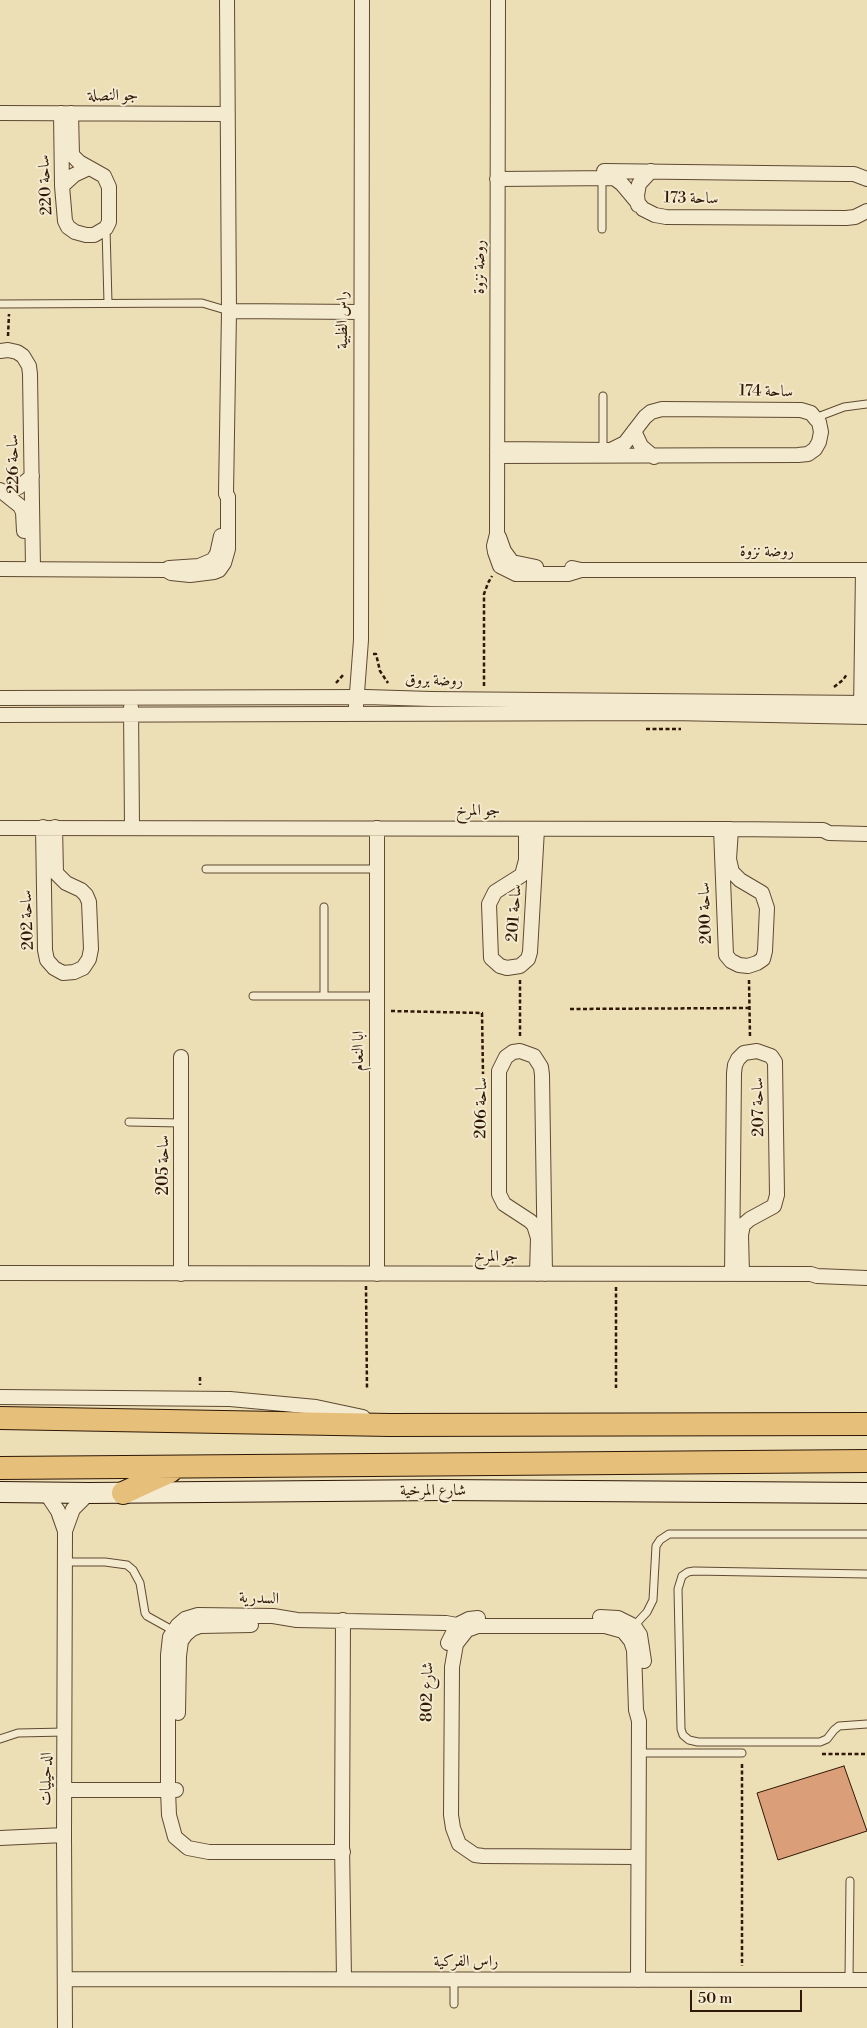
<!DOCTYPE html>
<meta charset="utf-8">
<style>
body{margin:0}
#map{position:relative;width:867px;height:2028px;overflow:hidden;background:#ecdeb5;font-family:"Libre Bodoni",serif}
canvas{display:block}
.scale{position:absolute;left:690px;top:1990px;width:112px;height:22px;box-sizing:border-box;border:2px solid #301806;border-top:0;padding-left:6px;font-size:15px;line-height:18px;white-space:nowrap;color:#301806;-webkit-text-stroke:4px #f3eacf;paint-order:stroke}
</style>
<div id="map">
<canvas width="867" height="2028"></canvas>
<div class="scale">50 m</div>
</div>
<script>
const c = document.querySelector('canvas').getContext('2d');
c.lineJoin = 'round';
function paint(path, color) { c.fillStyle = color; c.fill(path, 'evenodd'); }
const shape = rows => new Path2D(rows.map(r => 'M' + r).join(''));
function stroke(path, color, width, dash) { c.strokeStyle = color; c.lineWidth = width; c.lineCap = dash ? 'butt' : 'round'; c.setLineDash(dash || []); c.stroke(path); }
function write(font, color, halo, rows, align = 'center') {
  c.font = font + ' "Libre Bodoni",Amiri,serif'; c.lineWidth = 4; c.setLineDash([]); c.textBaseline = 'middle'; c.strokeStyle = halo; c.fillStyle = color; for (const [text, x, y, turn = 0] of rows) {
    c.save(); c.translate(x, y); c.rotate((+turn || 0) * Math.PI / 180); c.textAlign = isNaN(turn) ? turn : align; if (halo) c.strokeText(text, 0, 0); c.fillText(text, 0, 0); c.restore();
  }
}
const building = shape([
 [844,1766,867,1831,778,1860,757,1793,844,1766]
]);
const path = shape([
 [8,336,9,314],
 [373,654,376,654,380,671,388,683],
 [336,683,344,674],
 [484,686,484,594,488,583,492,576],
 [834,687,843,680,847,674],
 [646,729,681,729],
 [520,980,520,1037],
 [749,980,750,1037],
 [570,1009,749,1008],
 [391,1011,482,1013,483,1074],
 [366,1286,367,1390],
 [616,1287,616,1388],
 [200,1377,200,1385],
 [822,1754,867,1754],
 [742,1764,742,1966]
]);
const service = shape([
 [602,178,602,229],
 [106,228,108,303],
 [0,304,202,303,229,311],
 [815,418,844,407,867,404],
 [603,451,603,396],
 [206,869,377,869],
 [253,996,377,996],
 [324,996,324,907],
 [129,1122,181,1123],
 [65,1562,105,1562,127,1565,133,1570,140,1583,145,1613,147,1616,174,1631],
 [867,1574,694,1571,688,1572,682,1576,678,1589,681,1729,683,1735,689,1740,698,1742,820,1742,827,1739,834,1730,839,1726,867,1724],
 [634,1626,647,1612,653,1600,656,1546,660,1540,669,1534,867,1534],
 [0,1739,18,1733,65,1732],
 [639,1753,742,1753],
 [454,1979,454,2004],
 [849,1980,850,1881]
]);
const minor = shape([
 [498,0,497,534,494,546,495,552,500,566,516,574,568,574,581,570],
 [0,113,227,114],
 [61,113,62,186,65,221,68,227,75,232,86,235,94,235,106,228,109,222,109,187,104,176,79,162,72,155,71,113],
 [604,171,845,174,854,174,867,179],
 [497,179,614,178,622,184,643,209,655,215,666,217,846,218,855,217,867,211],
 [62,186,74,175,89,168],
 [638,205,637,195,639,184,651,171],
 [229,311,361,312],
 [0,351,8,350,17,352,23,356,29,366,30,374,33,568],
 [634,431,641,446,654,457],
 [497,449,611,450,625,443,645,417,651,412,662,409,801,410,811,413,815,418,819,422,821,432,819,442,815,449,808,454,798,455,497,456],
 [0,490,20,506,23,512,24,531],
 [4,492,19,487,32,476],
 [499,537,504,551,512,562,536,567],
 [572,568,581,570,867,570],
 [0,569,166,570,169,568,199,566,213,560,217,554,221,536],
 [166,570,171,573,190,575,214,572,219,570,224,563,228,549,228,497,226,494,229,311,227,0],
 [0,698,366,697,431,699,867,703],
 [356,706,361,640,362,0],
 [131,707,132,827],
 [861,711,863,570],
 [0,715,672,713,867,717],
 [43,827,45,950,47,960,54,968,63,973,74,972,83,968,89,959,91,949,89,902,86,895,81,890,66,883,56,873,55,827],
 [0,828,731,829,823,830,829,833,867,834],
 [526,829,526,860,522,875,495,892,489,904,491,958,500,966,507,968,520,966,528,959,530,952,537,829],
 [721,829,726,955,731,961,739,965,748,966,757,963,763,959,765,951,767,908,762,893,740,880,732,872,729,859,731,829],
 [0,1273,811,1274,817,1276,867,1278],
 [181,1274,181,1057],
 [377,1274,377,828],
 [537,1274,538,1238,534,1225,530,1221,504,1204,499,1194,499,1071,506,1057,513,1052,520,1051,534,1056,541,1067,542,1075,545,1274],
 [732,1274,734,1073,735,1065,738,1059,744,1053,757,1051,771,1056,775,1062,777,1195,774,1206,750,1219,743,1225,741,1235,742,1274],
 [0,1397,230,1399,316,1407,363,1417],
 [46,1493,58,1511,65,1531],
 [600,1617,618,1618,634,1626,640,1635,644,1661],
 [343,1620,342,1844,344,1979],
 [448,1643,457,1625,469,1619,478,1618],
 [178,1713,179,1656,181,1641,186,1634,192,1629,200,1626,251,1625],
 [64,1790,176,1790],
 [0,1838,64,1835],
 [343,1852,209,1852,188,1848,175,1837,169,1815,168,1790,168,1655,170,1637,178,1625,185,1619,198,1615,273,1616,297,1620,446,1623,457,1625],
 [65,1979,867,1980],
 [638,1980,639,1721,636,1710,634,1650,631,1641,623,1631,605,1626,478,1626,467,1630,456,1644,452,1667,451,1815,453,1828,459,1844,475,1855,483,1856,638,1857],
 [65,2028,64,1835,65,1531,73,1509,89,1493]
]);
const secondary = shape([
 [0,1492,89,1493,442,1490,867,1493]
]);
const trunk = shape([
 [0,1418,390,1425,867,1424],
 [0,1468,867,1461],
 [123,1493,171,1471]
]);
const streetNames = [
 ["جو النصلة",113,96],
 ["ساحة 220",46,185,-93],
 ["ساحة 173",691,199,1],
 ["روضة نزوة",480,267,-90],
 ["راس الظبية",343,320,-90],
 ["ساحة 174",766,392,1],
 ["ساحة 226",14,464,-91],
 ["روضة نزوة",767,552],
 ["روضة بروق",434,681,1],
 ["جو المرخ",478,811],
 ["ساحة 201",515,913,-86],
 ["ساحة 200",706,913,-92],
 ["ساحة 202",28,920,-92],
 ["ابا النعام",359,1051,-90],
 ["ساحة 207",759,1107,-91],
 ["ساحة 206",482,1108,-89],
 ["ساحة 205",164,1165,-90],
 ["جو المرخ",496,1257],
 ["شارع المرخية",433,1491],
 ["السدرية",259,1599,2],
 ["شارع 802",428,1692,-89],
 ["الدحيليات",47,1779,-89],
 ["راس الفركية",466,1962]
];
paint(building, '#da9e79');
stroke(building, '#301806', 1);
stroke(service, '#5f4a32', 9);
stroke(minor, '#5f4a32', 16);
stroke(secondary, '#301806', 22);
stroke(trunk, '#301806', 24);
stroke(path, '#301806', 2.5, [4, 2.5]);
stroke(service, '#f3eacf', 7);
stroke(minor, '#f3eacf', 14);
stroke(secondary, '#f3eacf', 20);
stroke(trunk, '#e6bf7a', 22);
write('16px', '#301806', '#f3eacf', streetNames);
</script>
